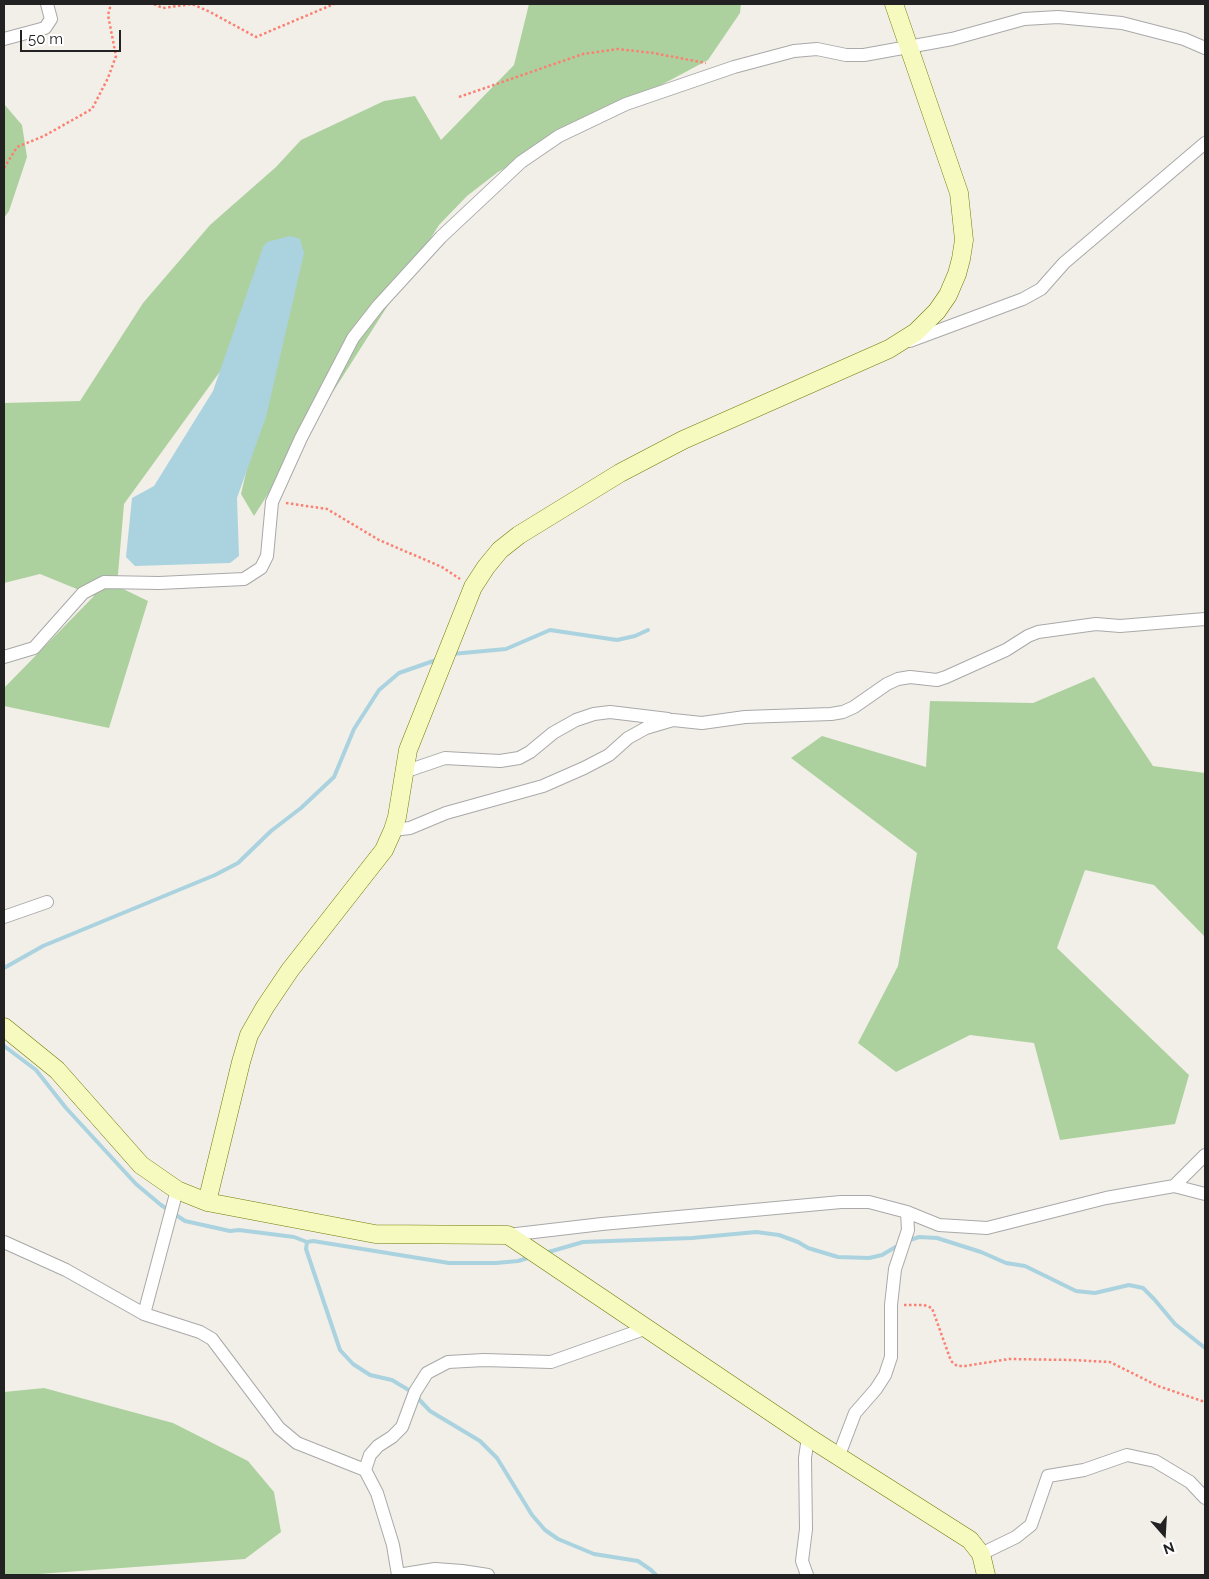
<!DOCTYPE html>
<style>
body{margin:0}
#map{position:relative;width:1209px;height:1579px;overflow:hidden;background:#f2efe9;font-family:Raleway,sans-serif}
canvas{display:block}
.frame{position:absolute;inset:0;border:5px solid #222;pointer-events:none}
.north{position:absolute;left:1139px;top:1509px;width:50px;height:50px;-webkit-text-stroke:4px #fff;paint-order:stroke;rotate:161deg;font-size:14px;font-weight:700;line-height:20px;text-align:center;color:#222}
.north::after{content:'';display:block;margin:auto;width:18px;height:22px;background:#222;clip-path:polygon(50% 0,100% 100%,50% 72%,0 100%)}
.scale{position:absolute;left:20px;top:30px;width:101px;height:22px;box-sizing:border-box;border:2px solid #222;border-top:0;padding-left:6px;font-size:15px;line-height:18px;white-space:nowrap;color:#222;-webkit-text-stroke:4px #fff;paint-order:stroke}
</style>
<div id="map">
<canvas width="1209" height="1579"></canvas>
<div class="frame"></div>
<div class="north">N</div>
<div class="scale">50 m</div>
</div>
<script>
const c = document.querySelector('canvas').getContext('2d');
c.lineJoin = 'round';
function paint(path, color) { c.fillStyle = color; c.fill(path, 'evenodd'); }
const shape = rows => new Path2D(rows.map(r => 'M' + r).join(''));
function stroke(path, color, width, dash) { c.strokeStyle = color; c.lineWidth = width; c.lineCap = dash ? 'butt' : 'round'; c.setLineDash(dash || []); c.stroke(path); }
const forest = shape([
 [529,4,741,4,740,13,708,60,498,172,467,196,439,225,254,516,241,494,293,271,124,504,117,586,148,601,109,728,4,706,4,688,94,596,40,574,4,583,4,403,80,401,143,303,210,225,276,167,301,140,384,101,415,96,441,140,514,65],
 [4,104,22,125,27,157,9,211,4,218],
 [1094,677,1153,766,1205,773,1205,937,1154,885,1085,870,1057,948,1189,1075,1175,1124,1060,1140,1034,1043,970,1035,896,1072,858,1043,898,966,917,853,791,758,822,736,926,767,930,701,1033,703],
 [44,1388,173,1423,248,1461,274,1492,281,1532,245,1559,25,1575,4,1575,4,1392]
]);
const water = shape([
 [290,236,300,239,304,253,266,417,237,498,239,556,230,563,135,566,126,557,132,498,154,486,213,391,263,247,267,242]
]);
const stream = shape([
 [452,654,506,649,550,630,617,640,635,636,648,630],
 [4,968,43,946,215,875,238,863,271,831,301,808,334,777,354,729,379,690,399,673,439,659],
 [4,1046,36,1070,66,1108,136,1184,161,1205,185,1221,230,1231,239,1230,294,1237,307,1242,313,1241,449,1263,496,1263,518,1261,531,1257],
 [907,1241,919,1237,937,1238,981,1252,1006,1263,1025,1266,1076,1291,1095,1293,1129,1285,1143,1288,1154,1299,1175,1324,1205,1348],
 [307,1242,306,1249,340,1350,353,1364,370,1375,392,1380,412,1392,430,1411,480,1441,497,1458,532,1515,545,1530,558,1539,594,1554,638,1561,651,1570,656,1575],
 [545,1253,583,1242,692,1238,756,1232,779,1235,798,1242,808,1248,838,1257,869,1258,882,1255,899,1245]
]);
const path = shape([
 [154,4,163,8,192,4,210,12,256,37,334,4],
 [459,97,583,54,618,49,653,53,706,63],
 [4,168,17,147,44,136,92,109,108,78,116,56,108,15,111,4],
 [286,503,327,509,379,540,442,567,460,579],
 [904,1305,924,1305,932,1308,951,1361,957,1366,965,1366,1009,1359,1072,1360,1110,1362,1158,1386,1205,1402]
]);
const street = shape([
 [4,39,45,28,51,19,47,4],
 [910,341,1023,299,1041,289,1064,263,1205,143],
 [4,657,34,648,83,593,104,582,159,583,244,579,261,568,267,556,272,502,301,438,353,338,378,306,441,237,521,162,559,136,626,104,734,67,794,51,817,49,846,55,864,55,952,39,1024,19,1058,17,1122,23,1184,39,1205,48],
 [404,772,445,758,500,761,519,758,530,752,553,733,576,720,594,714,610,712,668,719],
 [393,830,410,828,446,813,543,786,584,768,609,755,628,738,646,728,673,720,702,723,745,717,831,714,843,712,854,707,887,684,898,679,910,677,937,680,946,677,1006,650,1028,636,1038,632,1096,624,1120,626,1205,619],
 [4,917,47,902],
 [1174,1186,1205,1155],
 [508,1235,602,1224,841,1202,869,1202,907,1212,939,1225,987,1228,1106,1198,1174,1186,1205,1194],
 [4,1242,66,1270,144,1314,200,1332,212,1339,279,1428,297,1443,365,1470,377,1493,393,1545,398,1575],
 [144,1314,177,1190],
 [839,1455,855,1413,876,1389,885,1375,891,1357,891,1305,895,1269,908,1230,907,1212],
 [365,1470,370,1455,378,1446,392,1437,402,1427,415,1392,427,1373,448,1362,484,1360,551,1362,647,1328],
 [981,1554,1016,1537,1031,1525,1048,1476,1084,1470,1127,1455,1155,1461,1190,1482,1205,1498],
 [398,1575,435,1569,462,1571,488,1575],
 [807,1575,802,1561,806,1529,805,1458,808,1437]
]);
const secondary = shape([
 [4,1027,57,1070,141,1165,177,1190,207,1202,375,1234,508,1235,808,1437,970,1540,981,1554,986,1575],
 [207,1202,241,1062,249,1035,265,1007,290,970,384,850,393,830,397,817,408,750,473,587,486,567,500,550,519,535,620,473,683,440,889,349,916,332,937,311,948,295,957,274,961,259,964,240,959,193,894,4]
]);
paint(forest, '#add19e');
paint(water, '#aad3df');
stroke(stream, '#aad3df', 4);
stroke(street, '#a9a9a9', 14);
stroke(secondary, '#707d05', 19);
stroke(path, '#fa8072', 2.5, [2.5, 2.5]);
stroke(street, '#fff', 12);
stroke(secondary, '#f7fabf', 18);
</script>
